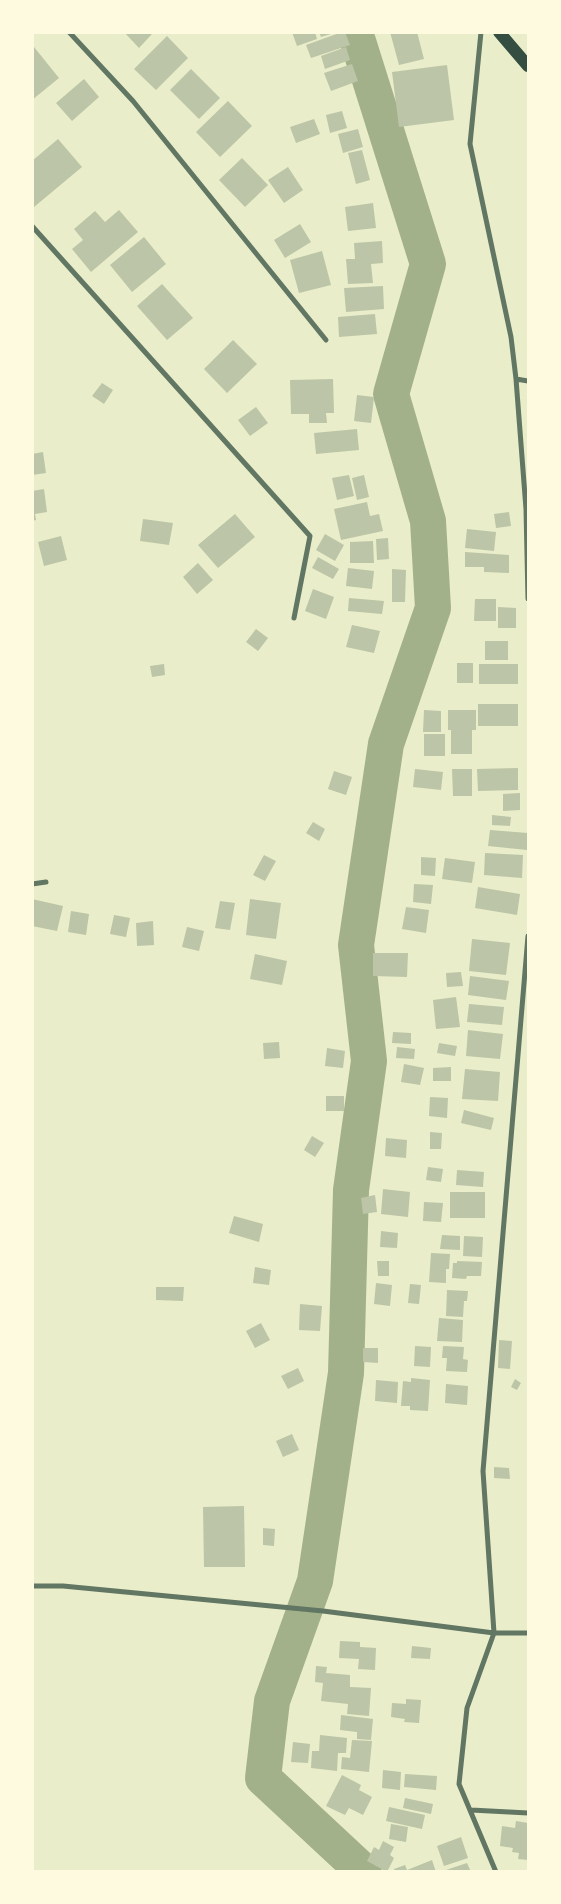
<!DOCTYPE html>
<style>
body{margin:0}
#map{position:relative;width:561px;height:1904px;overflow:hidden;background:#e9edc9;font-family:Helvetica,sans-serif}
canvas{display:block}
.frame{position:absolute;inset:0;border:34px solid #fefae0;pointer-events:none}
</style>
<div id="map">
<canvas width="561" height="1904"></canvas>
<div class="frame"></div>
</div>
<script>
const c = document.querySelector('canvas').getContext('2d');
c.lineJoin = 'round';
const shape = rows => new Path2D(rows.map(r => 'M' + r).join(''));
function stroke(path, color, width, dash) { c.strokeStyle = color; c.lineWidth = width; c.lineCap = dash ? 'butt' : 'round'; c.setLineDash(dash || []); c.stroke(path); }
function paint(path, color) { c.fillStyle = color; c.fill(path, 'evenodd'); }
const river = shape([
 [355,32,428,264,391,394,428,521,433,608,386,744,356,945,369,1061,351,1190,346,1373,315,1581,272,1701,263,1778,364,1872]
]);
const building = shape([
 [124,32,150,32,152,34,139,48],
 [292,32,315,32,317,39,297,46],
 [319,32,334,32,334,33,321,37],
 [342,32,345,32,350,45,311,58,306,45],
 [390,32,417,32,424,59,399,65],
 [167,36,188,58,156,90,134,69],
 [34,47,59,78,32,100,32,48],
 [346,47,350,60,325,69,321,56],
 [352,64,358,81,331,91,324,73],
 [447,65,454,120,399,127,392,72],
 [191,69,220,98,199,119,170,90],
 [84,79,99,97,72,121,56,103],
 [228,101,252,126,220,157,196,132],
 [342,111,347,128,330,133,326,115],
 [314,119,320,134,296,143,290,127],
 [358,129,363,147,343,153,338,134],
 [58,139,82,167,34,207,32,204,32,161],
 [362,150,370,180,356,184,348,153],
 [242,158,268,185,245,207,219,180],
 [288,167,303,190,284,203,268,180],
 [373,203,376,228,348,231,345,207],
 [119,210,138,232,91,272,72,249,83,240,74,229,95,211,105,222],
 [300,224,311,242,285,258,274,240],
 [144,237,166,264,132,292,110,265],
 [382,241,383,263,371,264,373,283,348,284,346,259,355,259,354,243],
 [322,251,331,285,299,293,290,260],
 [162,284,193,318,167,340,137,306],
 [383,286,384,309,346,312,344,288],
 [375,314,377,334,339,337,338,317],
 [233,340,257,364,227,393,204,369],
 [333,379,334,413,326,413,327,423,309,423,309,414,291,414,290,380],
 [102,383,113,390,104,404,92,396],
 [357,395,374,397,371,423,354,421],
 [256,407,268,423,250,436,238,420],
 [357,429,359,450,316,454,314,433],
 [43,452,46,473,32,475,32,454],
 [349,475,354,496,337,500,332,478],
 [364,475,369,497,357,500,352,478],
 [44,489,47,512,35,514,36,520,32,521,32,491],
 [367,502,370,516,379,514,383,531,341,540,334,509],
 [509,512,511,526,496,528,494,514],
 [235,514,255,537,218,568,198,545],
 [143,519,173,523,169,545,140,541],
 [467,529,496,532,494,551,465,548],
 [325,534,344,545,335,561,316,550],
 [61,536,67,560,44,566,38,542],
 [388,538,389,559,377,560,376,539],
 [373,541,374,563,350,563,350,542],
 [465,552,509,555,509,573,484,572,484,567,465,567],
 [318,557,339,569,333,579,312,568],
 [198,563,213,580,197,594,183,577],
 [348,568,374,571,372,589,346,586],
 [392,569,406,570,405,602,392,602],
 [313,589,334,597,326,619,305,611],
 [349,598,384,601,382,614,348,611],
 [475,599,496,599,496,621,474,621],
 [498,607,516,608,516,628,498,628],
 [352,625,380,631,374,653,346,647],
 [256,629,268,638,258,651,246,642],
 [485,641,508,641,508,660,485,660],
 [457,663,473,663,473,683,457,683],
 [164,664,165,675,152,677,150,666],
 [479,664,518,664,518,684,479,684],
 [478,704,518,704,518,726,478,726],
 [424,710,441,711,441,732,423,732],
 [448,710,476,710,476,730,472,730,472,754,451,754,451,730,448,730],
 [424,734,445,734,445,756,424,756],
 [518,768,518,790,478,791,477,769],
 [415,769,443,772,441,790,413,787],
 [452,769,472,769,472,796,453,796],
 [334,771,352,777,346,795,328,789],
 [520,793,520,810,503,811,503,794],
 [492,815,511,817,510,826,492,825],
 [313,822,325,829,319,841,306,833],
 [490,830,528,833,527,850,488,846],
 [485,853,523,855,522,878,484,875],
 [264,855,276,861,265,881,253,875],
 [421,857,436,858,435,876,421,875],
 [445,858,475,862,472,883,442,879],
 [414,884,433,885,431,904,413,902],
 [478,887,520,894,517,915,475,908],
 [32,899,63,906,57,931,32,926],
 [250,899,281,903,276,939,246,935],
 [220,901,235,903,230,930,215,928],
 [406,907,429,910,426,933,402,929],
 [71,911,89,914,86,935,68,932],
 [114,915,130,918,126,937,110,934],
 [153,921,154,945,137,946,136,923],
 [187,927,204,931,199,951,182,947],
 [472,939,510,943,506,975,469,971],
 [373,953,408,953,407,977,373,976],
 [255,954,287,961,282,985,250,979],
 [461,972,463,986,447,987,446,973],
 [470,976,509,981,506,1000,468,995],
 [456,997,460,1027,436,1029,433,1000],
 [469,1004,504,1007,502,1025,467,1022],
 [468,1030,503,1034,500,1059,466,1056],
 [393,1032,411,1033,411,1044,392,1043],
 [279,1042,280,1058,264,1059,263,1043],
 [439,1043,457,1046,455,1056,437,1053],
 [397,1047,415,1049,414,1059,396,1058],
 [327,1048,345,1051,343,1068,325,1066],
 [404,1064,424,1068,420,1085,401,1082],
 [451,1067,451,1081,433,1081,433,1068],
 [465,1069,500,1072,498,1101,462,1099],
 [326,1096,344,1096,344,1111,326,1111],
 [430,1097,448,1098,447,1118,429,1116],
 [464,1110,494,1118,491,1130,461,1123],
 [430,1132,442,1133,441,1149,430,1149],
 [312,1136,324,1143,315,1157,304,1150],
 [386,1138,407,1140,406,1158,385,1156],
 [428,1167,443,1169,441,1182,426,1180],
 [457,1170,484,1172,483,1187,456,1185],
 [383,1189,410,1192,408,1217,381,1214],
 [450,1192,485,1192,485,1218,450,1218],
 [375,1195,377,1212,363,1214,361,1198],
 [424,1202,443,1203,441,1222,423,1221],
 [234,1216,263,1224,259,1242,229,1233],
 [381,1231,398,1233,397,1248,380,1247],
 [442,1235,460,1236,460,1250,440,1249],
 [464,1236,483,1237,482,1257,463,1256],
 [431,1253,450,1254,449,1269,446,1269,446,1283,429,1282],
 [377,1261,389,1261,389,1276,378,1276],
 [457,1261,482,1262,481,1276,467,1276,466,1279,452,1278,453,1263,457,1263],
 [255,1267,271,1270,269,1285,253,1283],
 [376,1283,392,1285,390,1306,374,1304],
 [410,1284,421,1285,419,1304,408,1303],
 [156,1287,184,1287,183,1301,156,1300],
 [447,1290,468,1291,467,1301,464,1301,463,1317,446,1316],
 [300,1304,322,1306,320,1331,299,1330],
 [439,1318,463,1320,462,1342,437,1341],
 [261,1323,270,1340,255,1348,246,1331],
 [499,1340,512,1341,510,1369,498,1368],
 [415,1346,431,1347,430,1367,414,1366],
 [443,1346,464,1347,463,1359,468,1360,467,1372,446,1371,447,1358,442,1358],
 [363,1348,378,1348,378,1363,363,1362],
 [298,1368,304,1381,288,1389,281,1376],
 [411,1378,430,1380,428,1411,410,1410,410,1406,401,1406,403,1381,411,1382],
 [515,1379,521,1383,517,1390,511,1387],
 [376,1380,398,1382,397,1403,375,1401],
 [446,1384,468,1386,467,1405,445,1403],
 [292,1434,299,1450,283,1457,276,1441],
 [494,1467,509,1468,510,1479,494,1478],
 [244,1506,245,1567,204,1567,203,1507],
 [263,1528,275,1529,274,1546,263,1545],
 [340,1641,360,1642,360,1647,376,1648,375,1670,358,1669,359,1659,339,1658],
 [412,1646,431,1648,430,1659,411,1658],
 [316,1666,327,1667,326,1673,350,1675,350,1687,371,1688,369,1716,347,1714,348,1704,321,1701,323,1683,315,1682],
 [406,1699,421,1700,419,1723,404,1722,405,1719,391,1717,392,1703,406,1704],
 [341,1715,373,1719,371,1740,357,1739,357,1732,340,1730],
 [320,1735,347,1738,346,1753,338,1753,337,1771,311,1768,312,1751,319,1751],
 [352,1740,372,1741,369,1772,341,1769,342,1757,350,1758],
 [293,1742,310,1744,308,1763,291,1762],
 [383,1770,401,1772,400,1790,382,1788],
 [405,1774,437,1776,436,1790,404,1787],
 [342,1775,361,1785,359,1790,372,1797,363,1815,349,1808,345,1815,326,1806],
 [405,1798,433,1804,431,1814,403,1808],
 [389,1807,425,1815,422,1829,386,1821],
 [516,1821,528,1823,528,1860,518,1859,519,1853,512,1852,513,1848,500,1846,502,1826,515,1828],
 [391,1824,408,1827,406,1842,389,1839],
 [461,1837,468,1858,444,1866,437,1846],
 [383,1841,394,1847,390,1855,394,1858,387,1872,367,1861,374,1847,379,1850],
 [432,1860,436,1872,394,1872,394,1869,405,1865,407,1870],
 [467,1863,471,1872,443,1872,443,1871]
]);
const minor = shape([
 [69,32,133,101,326,340],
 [481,32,470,144,511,337,516,379,528,381],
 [32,226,310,536,294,618],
 [516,379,526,509,528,599],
 [32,884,46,882],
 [32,1586,63,1586,323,1611,494,1633,528,1633],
 [471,1810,528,1813],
 [496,1872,459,1784,467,1708,494,1633,483,1471,528,936]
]);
const primary = shape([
 [499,32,528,66]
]);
stroke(river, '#a3b18a', 36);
paint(building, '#bcc5a7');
stroke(minor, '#617663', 5);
stroke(primary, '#344e41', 12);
</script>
